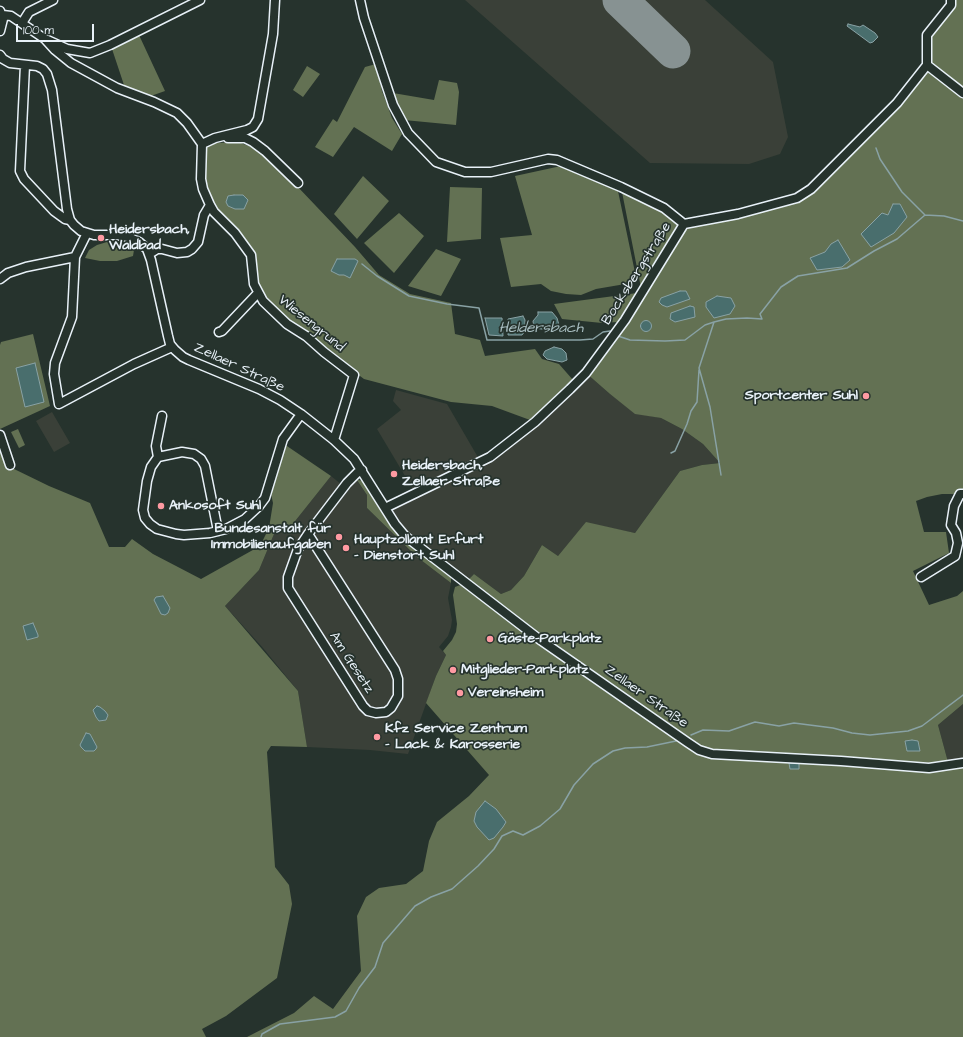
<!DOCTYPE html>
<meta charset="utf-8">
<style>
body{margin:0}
#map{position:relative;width:963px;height:1037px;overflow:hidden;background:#26332d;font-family:"Architects Daughter",sans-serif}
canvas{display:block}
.scale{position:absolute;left:16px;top:24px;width:78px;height:18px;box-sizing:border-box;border:2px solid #e8f1f8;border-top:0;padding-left:5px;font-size:12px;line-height:14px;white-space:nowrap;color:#e8f1f8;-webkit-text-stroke:3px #26332d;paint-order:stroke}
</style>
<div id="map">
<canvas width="963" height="1037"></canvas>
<div class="scale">100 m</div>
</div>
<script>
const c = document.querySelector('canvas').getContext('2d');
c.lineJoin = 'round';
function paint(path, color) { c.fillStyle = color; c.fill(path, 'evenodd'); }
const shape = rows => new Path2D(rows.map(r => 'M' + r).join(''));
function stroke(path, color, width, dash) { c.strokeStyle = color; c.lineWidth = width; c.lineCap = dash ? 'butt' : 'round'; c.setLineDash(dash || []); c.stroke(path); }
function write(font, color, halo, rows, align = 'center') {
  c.font = font + ' "Architects Daughter",sans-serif'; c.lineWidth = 3.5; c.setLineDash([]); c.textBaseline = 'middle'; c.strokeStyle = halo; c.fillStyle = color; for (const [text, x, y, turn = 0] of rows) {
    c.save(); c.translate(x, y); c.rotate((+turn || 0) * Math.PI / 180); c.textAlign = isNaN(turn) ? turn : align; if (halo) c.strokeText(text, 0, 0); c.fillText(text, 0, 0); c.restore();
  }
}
const built = shape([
 [465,0,705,0,773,62,788,137,780,154,749,164,650,163],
 [586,373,610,394,635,413,661,418,682,429,703,444,720,463,702,465,680,471,635,533,586,523,558,556,542,545,524,576,511,590,501,594,474,574,467,581,405,532,395,520,392,510,397,504,490,457],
 [396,390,447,404,479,459,414,491,377,429,401,410,393,401],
 [52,412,70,443,54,452,36,421],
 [331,476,347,489,357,480,367,495,367,508,417,557,451,583,448,598,452,620,451,627,448,636,439,647,446,655,436,676,408,754,370,750,307,747,298,691,263,648,225,606,259,570,274,534,288,530],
 [963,704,963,758,948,762,938,725]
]);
const green = shape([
 [951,0,963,0,963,494,942,494,927,497,916,501,924,532,946,532,949,553,913,571,929,605,957,596,963,591,963,704,938,725,948,762,930,766,721,753,700,747,536,633,467,581,474,574,501,594,511,590,524,576,542,545,558,556,586,522,635,533,680,471,702,465,720,463,703,444,682,429,661,418,635,414,610,394,586,373,642,293,621,187,664,208,684,224,738,214,811,189,927,65,927,35],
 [139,35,165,91,148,97,125,88,112,49],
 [376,64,382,91,392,118,402,134,392,151,354,127,333,157,315,147,333,119,337,122,365,67],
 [307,66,320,74,303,97,293,90],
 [439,80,457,83,459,92,456,125,404,120,393,93,434,100],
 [238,142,257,149,268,158,296,185,355,247,379,275,410,294,451,303,455,334,480,340,485,356,535,349,542,359,559,364,573,380,530,420,492,406,451,402,364,379,288,322,260,292,253,254,216,211,209,200,204,179,207,146,215,143],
 [561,166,579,173,618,191,637,282,596,289,581,295,566,294,551,291,541,284,511,287,500,238,532,235,515,176],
 [363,176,389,201,357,239,334,214],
 [450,187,482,188,481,239,447,242],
 [399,213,424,236,394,273,364,243],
 [107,242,124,244,134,250,133,256,117,261,100,261,85,258,89,250,97,245],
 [436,249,461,259,441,296,408,286],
 [637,293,618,322,602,323,562,319,554,304],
 [33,334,50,406,0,429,0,345,1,342],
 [18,429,25,445,19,448,11,432],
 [0,439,10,467,49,486,90,503,109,547,125,547,132,539,153,554,201,579,260,546,269,528,273,503,271,494,284,444,331,476,288,530,274,534,259,570,225,606,298,691,307,747,271,746,267,752,275,867,289,885,292,904,277,978,226,1016,202,1029,206,1037,0,1037],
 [357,480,366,481,384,512,451,575,451,583,417,557,367,508,367,495],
 [463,584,531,636,529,640,533,635,699,750,809,763,930,771,940,771,963,766,963,1037,247,1037,294,1013,314,996,333,1009,361,971,357,916,366,897,379,888,406,884,423,871,429,841,437,822,469,796,489,775,426,703,436,676,446,655,443,651,452,640,456,632,457,624,453,595,455,587]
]);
const water = shape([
 [848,24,860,27,863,25,875,33,878,37,873,42,870,43,847,26,848,24],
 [234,195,243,195,248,200,244,209,235,209,228,206,226,202,228,196,234,195],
 [893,204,900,204,907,217,894,233,871,247,861,234,882,213,888,215,893,204],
 [838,240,850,260,842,267,817,270,810,258,825,252,831,244,838,240],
 [337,259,355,259,358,261,350,278,344,275,339,275,331,271,337,259],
 [680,291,686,291,690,299,667,307,662,305,659,302,661,298,680,291],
 [717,296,731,298,735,306,730,314,714,318,706,307,706,302,717,296],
 [690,306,694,307,695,317,675,322,670,319,671,313,690,306],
 [538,312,552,312,557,318,559,325,556,331,534,328,533,321,538,315,538,312],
 [523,316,525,320,525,331,522,335,508,335,508,319,523,316],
 [485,318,502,318,503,336,489,335,485,318],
 '640.5 326a5.5 5.5 0 1 1 11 0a5.5 5.5 0 1 1-11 0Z',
 [554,347,562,349,566,353,567,360,562,362,547,359,543,355,545,351,554,347],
 [35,363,44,402,25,407,16,368,35,363],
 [163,596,170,608,168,613,165,615,161,614,154,600,156,597,163,596],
 [33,623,38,635,38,637,27,640,23,626,33,623],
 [97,706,100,707,105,711,108,715,106,720,99,721,96,717,93,710,97,706],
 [86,733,90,734,97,747,96,749,94,751,85,751,81,747,80,745,86,733],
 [912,740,918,741,920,751,907,751,905,741,912,740],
 [789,763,799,763,799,769,790,769,789,763],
 [485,801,496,809,506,822,503,827,494,838,489,840,477,827,474,821,476,812,485,801]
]);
const stream = shape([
 [876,148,880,159,902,192,925,215],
 [362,264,377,276,409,296,447,304,479,308,487,340,580,340,593,339,603,332,610,331],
 [714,322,699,368,710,407,721,475],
 [618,336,630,340,665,341,685,340,705,325,714,322,726,319,747,318,762,319,760,314,781,287,798,276,847,268,874,251,897,239,925,215,944,216,963,221],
 [671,453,675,451,687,424,691,411,697,402,699,370],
 [691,735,703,730,729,731,755,722,779,726,794,723,833,728,852,733,870,735,908,731,922,726,963,695],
 [261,1037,262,1034,280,1024,335,1017,346,1011,359,988,375,967,383,943,415,906,431,897,452,889,478,866,494,849,502,836,513,831,523,835,540,826,560,809,574,785,593,764,613,751,625,748,647,747,676,741]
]);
const runway = shape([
 [620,0,673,51]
]);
const minor = shape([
 [360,0,364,18,393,105,408,133,436,162,465,172,491,172,548,159,557,160,621,187,664,208,684,224],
 [3,15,11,16,45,39,67,49,90,53,110,45,200,0],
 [22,23,29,12,53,0],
 [0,31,3,19,0,11],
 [45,39,55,50,71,63,117,88,154,102,177,113,187,123,202,144,201,179,203,189,210,205,214,212,235,233,251,255,254,284,263,301,287,324,306,336,324,352,354,375,334,440],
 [0,55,3,59,10,63,37,66,43,69,47,74,52,90,67,209,70,220,74,225,81,231,94,235,117,235,128,237,139,242,147,249,151,260,168,336,170,344,175,350,183,357,189,360,259,389,280,400,301,414,334,440,354,459,395,524,405,536,539,639,687,742,699,750,712,754,841,761,929,768,963,763],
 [25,65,20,171,24,179,54,211,65,219,70,220],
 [927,65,927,35,951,5,951,0],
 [927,65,963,93],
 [228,138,245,138,253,142,265,151,298,183],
 [202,144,215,138,247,130,253,127,258,119,273,34,275,0],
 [87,233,75,257,72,317,55,363,54,374,59,404,134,364,172,347],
 [149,254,157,249,162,249,177,253,187,252,192,249,198,242,204,215,210,205],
 [0,279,8,273,26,267,75,257],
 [219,332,222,331,258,293],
 [0,435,10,465],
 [158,457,156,446,162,416],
 [385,508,490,457,535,422,570,389,586,373,625,320,684,224,738,214,797,198,811,189,897,103,927,65],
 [218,531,205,466,201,459,194,454,182,452,158,457,151,467,147,481,143,510,145,518,150,524,157,529,176,534,184,535,210,533,226,529,245,519,259,506,265,498,283,439,301,414],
 [308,534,395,670,398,679,398,696,391,708,386,712,376,713,368,711,363,706,288,588,288,577,298,549,308,534,347,483,357,473,362,470],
 [921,577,955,556,958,543,956,533,951,525,954,506,960,494,963,494]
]);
const markers = [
 [101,238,4,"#ff9aa2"],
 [866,396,4,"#ff9aa2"],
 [394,474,4,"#ff9aa2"],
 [161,506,4,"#ff9aa2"],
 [339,537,4,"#ff9aa2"],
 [346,548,4,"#ff9aa2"],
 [490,639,4,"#ff9aa2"],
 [453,670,4,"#ff9aa2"],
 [460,693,4,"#ff9aa2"],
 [377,737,4,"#ff9aa2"]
];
const poiNames = [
 ["Heidersbach,",109,230],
 ["Waldbad",109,246],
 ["Sportcenter Suhl",858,396,"right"],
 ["Heidersbach,",402,466],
 ["Zellaer Straße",402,482],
 ["Ankosoft Suhl",169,506],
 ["Bundesanstalt für",331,529,"right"],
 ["Immobilienaufgaben",331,545,"right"],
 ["Hauptzollamt Erfurt",354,540],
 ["- Dienstort Suhl",354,556],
 ["Gäste-Parkplatz",498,639],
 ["Mitglieder-Parkplatz",461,670],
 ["Vereinsheim",468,693],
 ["Kfz Service Zentrum",385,729],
 ["- Lack & Karosserie",385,745]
];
const streetNames = [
 ["Bocksbergstraße",637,274,-58],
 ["Wiesengrund",311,324,39],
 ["Zellaer Straße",239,368,25],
 ["Am Gesetz",351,663,57],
 ["Zellaer Straße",646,697,35]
];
const waterNames = [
 ["Heldersbach",541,329]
];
paint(built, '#3a4038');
paint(green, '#637153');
paint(water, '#496e6d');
stroke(water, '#89a2a5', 1);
stroke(stream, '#89a2a5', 1.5);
stroke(runway, '#879292', 35);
stroke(minor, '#e8f1f8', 11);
stroke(minor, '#26332d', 8);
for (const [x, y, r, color] of markers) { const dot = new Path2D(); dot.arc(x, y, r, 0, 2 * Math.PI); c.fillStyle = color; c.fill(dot); stroke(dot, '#26332d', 1.5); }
write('bold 14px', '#e8f1f8', '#26332d', poiNames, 'left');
write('14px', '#e8f1f8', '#26332d', streetNames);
write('italic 15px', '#a8bdc0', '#26332d', waterNames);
</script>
